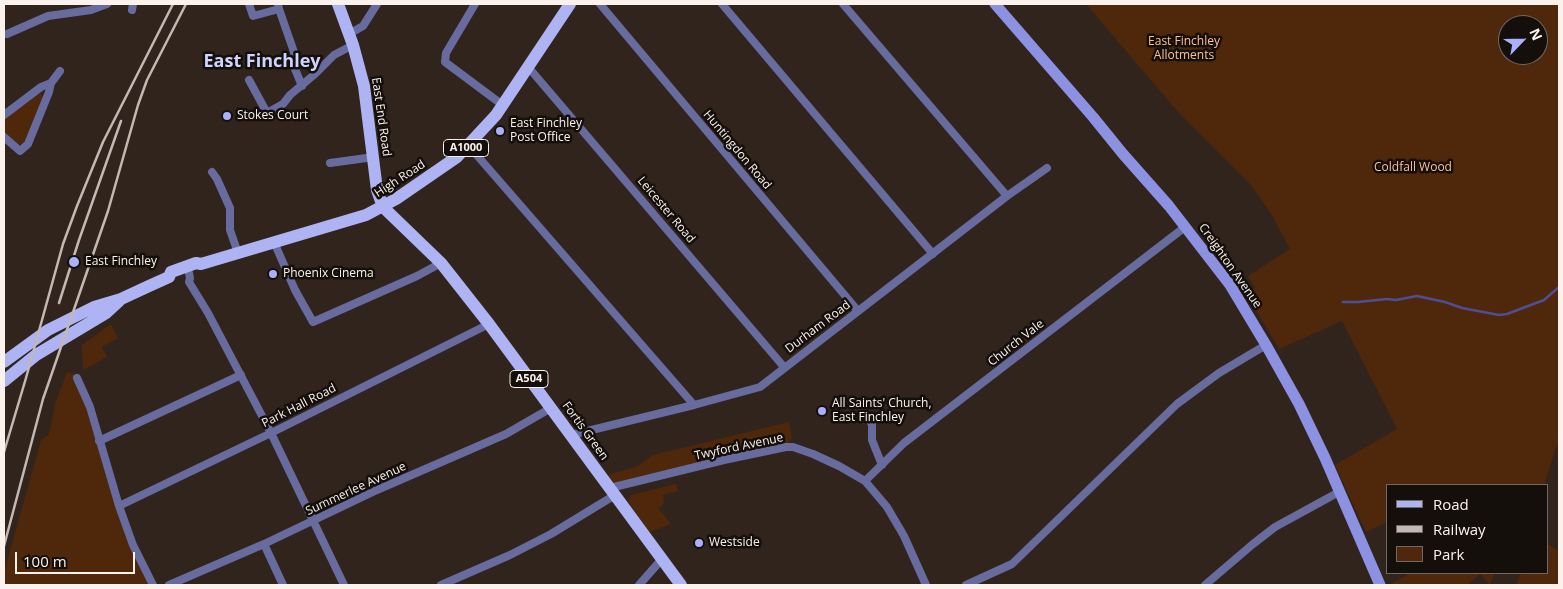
<!DOCTYPE html>
<style>
body{margin:0}
#map{position:relative;width:1563px;height:589px;overflow:hidden;background:#31241c;font-family:"Open Sans",sans-serif}
canvas{display:block}
.frame{position:absolute;inset:0;border:5px solid #fbf2ed;pointer-events:none}
.legend{position:absolute;left:1386px;top:484px;width:162px;height:90px;box-sizing:border-box;background:#140f0b;border:1px solid #706a65;margin:0;padding:6px 9px;list-style:none;font-size:15px;color:#fbf2ed}
.legend li{display:flex;align-items:center;gap:10px;height:25px}
.legend b{width:25px;border:1px solid #706a65}
.north{position:absolute;left:1498px;top:15px;width:50px;height:50px;box-sizing:border-box;background:#140f0b;border:1px solid #706a65;border-radius:50%;rotate:66deg;font-size:14px;font-weight:700;line-height:20px;text-align:center;color:#fbf2ed}
.north::after{content:'';display:block;margin:auto;width:18px;height:22px;background:#aab0fc;clip-path:polygon(50% 0,100% 100%,50% 72%,0 100%)}
.scale{position:absolute;left:15px;top:552px;width:120px;height:22px;box-sizing:border-box;border:2px solid #fbf2ed;border-top:0;padding-left:6px;font-size:15px;line-height:18px;white-space:nowrap;color:#fbf2ed;-webkit-text-stroke:4px #140f0b;paint-order:stroke}
</style>
<div id="map">
<canvas width="1563" height="589"></canvas>
<div class="frame"></div>
<ul class="legend">
<li><b style="height:6px;background:#aeb4f3"></b>Road</li>
<li><b style="height:6px;background:#c3b8b3"></b>Railway</li>
<li><b style="height:14px;background:#4f270b"></b>Park</li>
</ul>
<div class="north">N</div>
<div class="scale">100 m</div>
</div>
<script>
const c = document.querySelector('canvas').getContext('2d');
c.lineJoin = 'round';
function paint(path, color) { c.fillStyle = color; c.fill(path, 'evenodd'); }
const shape = rows => new Path2D(rows.map(r => 'M' + r).join(''));
function stroke(path, color, width, dash) { c.strokeStyle = color; c.lineWidth = width; c.lineCap = dash ? 'butt' : 'round'; c.setLineDash(dash || []); c.stroke(path); }
function write(font, color, halo, rows, align = 'center') {
  c.font = font + ' "Open Sans",sans-serif'; c.lineWidth = 5; c.setLineDash([]); c.textBaseline = 'middle'; c.strokeStyle = halo; c.fillStyle = color; for (const [text, x, y, turn = 0] of rows) {
    c.save(); c.translate(x, y); c.rotate((+turn || 0) * Math.PI / 180); c.textAlign = isNaN(turn) ? turn : align; if (halo) c.strokeText(text, 0, 0); c.fillText(text, 0, 0); c.restore();
  }
}
const green = shape([
 [1086,4,1559,4,1559,444,1557,444,1544,485,1387,485,1387,522,1366,532,1335,465,1397,429,1342,321,1279,349,1246,293,1255,288,1248,276,1290,249,1273,217,1251,185,1178,112],
 [1508,25,1538,25,1538,55,1508,55],
 [41,93,43,98,26,142,19,144,4,132,4,119],
 [111,324,118,338,102,347,107,357,83,370,82,345],
 [67,372,73,373,89,414,120,520,130,546,150,585,4,585,4,572,41,440,49,435,55,404],
 [789,422,792,437,786,447,610,488,602,477,638,466,653,455],
 [676,484,678,491,663,495,664,504,658,508,671,524,650,532,628,502,631,495],
 [1547,543,1559,552,1559,585,1516,585,1521,573,1547,573],
 [1410,573,1494,573,1490,585,1480,574,1467,585,1389,585]
]);
const stream = shape([
 [1343,302,1358,302,1387,299,1396,300,1417,296,1445,302,1462,308,1499,315,1507,314,1544,300,1559,287]
]);
const street = shape([
 [249,4,253,16,279,9,278,4],
 [475,4,446,53,445,62,504,106],
 [600,4,858,311],
 [722,4,933,254],
 [843,4,1007,196],
 [279,9,294,52,295,69,302,86],
 [132,10,133,4],
 [7,34,48,16,91,10,107,4],
 [349,34,363,26,377,4],
 [529,68,784,367],
 [249,80,267,113,283,104,290,95,315,74,334,55,353,45],
 [4,115,41,87,51,83,60,71],
 [4,137,20,151,28,144,49,92,51,83],
 [468,145,694,405],
 [330,163,374,157],
 [212,172,217,179,230,208,230,230,238,253],
 [274,242,295,290,313,322,417,276,441,263],
 [189,273,190,278,189,282,208,313,271,433,344,585],
 [77,378,90,407,119,506,133,545,153,585],
 [862,411,872,424,872,440,882,465],
 [571,435,694,405,760,387,1007,196,1047,168],
 [99,441,241,375],
 [865,481,904,443,1185,227],
 [610,488,724,460,786,447,793,447,813,454,839,466,865,481,887,507,904,536,926,585],
 [119,506,271,433,489,324],
 [264,544,283,585],
 [169,585,264,544,377,490,506,434,551,408],
 [441,585,510,555,551,534,615,495],
 [639,585,662,559],
 [966,585,1012,564,1177,404,1219,373,1266,345],
 [1205,585,1253,544,1275,527,1339,492]
]);
const secondary = shape([
 [995,4,1093,117,1123,154,1169,206,1230,285,1266,345,1299,404,1325,458,1380,585]
]);
const primary = shape([
 [338,4,353,45,364,86,377,190,383,207,441,263,489,324,681,585],
 [4,362,48,330,94,307,121,299,149,286,169,277,171,272,196,263,201,264,366,215,396,199,457,157,496,115,570,4],
 [4,381,36,355,106,313,119,301]
]);
const rail = shape([
 [59,303,79,240,121,121],
 [4,452,26,378,63,244,77,206,103,142,173,4],
 [4,546,43,399,108,211,138,105,147,80,186,4]
]);
const markers = [
 [227,116,5,"#aab0fc"],
 [500,131,5,"#aab0fc"],
 [74,262,6,"#aab0fc"],
 [273,274,5,"#aab0fc"],
 [822,411,5,"#aab0fc"],
 [699,543,5,"#aab0fc"]
];
const shields = [
 [466,148,45],
 [529,379,38]
];
const shieldNames = [
 ["A1000",466,148],
 ["A504",529,379]
];
const parkNames = [
 ["East Finchley",1184,42],
 ["Allotments",1184,56],
 ["Coldfall Wood",1413,168]
];
const poiNames = [
 ["Stokes Court",237,116],
 ["East Finchley",510,124],
 ["Post Office",510,138],
 ["East Finchley",85,262],
 ["Phoenix Cinema",283,274],
 ["All Saints' Church,",832,404],
 ["East Finchley",832,418],
 ["Westside",709,543]
];
const streetNames = [
 ["East End Road",381,117,82],
 ["Huntingdon Road",737,150,50],
 ["High Road",400,179,-33],
 ["Leicester Road",666,210,50],
 ["Creighton Avenue",1230,266,55],
 ["Durham Road",818,327,-37],
 ["Church Vale",1016,343,-38],
 ["Park Hall Road",299,406,-27],
 ["Fortis Green",585,431,54],
 ["Twyford Avenue",739,447,-12],
 ["Summerlee Avenue",356,489,-25]
];
const districtNames = [
 ["East Finchley",262,62]
];
paint(green, '#4f270b');
stroke(stream, '#4d4e96', 2.5);
stroke(street, '#676b9e', 8);
stroke(secondary, '#8c91e2', 11);
stroke(primary, '#aeb4f3', 12);
stroke(rail, '#c3b8b3', 2.5);
for (const [x, y, r, color] of markers) { const dot = new Path2D(); dot.arc(x, y, r, 0, 2 * Math.PI); c.fillStyle = color; c.fill(dot); stroke(dot, '#140f0b', 2); }
for (const [x, y, w] of shields) { const box = new Path2D(); box.roundRect(x - w / 2, y - 8.5, w, 17, 4); c.fillStyle = '#140f0b'; c.fill(box); stroke(box, '#fbf2ed', 1); }
write('bold 11px', '#fbf2ed', null, shieldNames);
write('12px', '#fdbf9a', '#140f0b', parkNames);
write('12px', '#fbf2ed', '#140f0b', poiNames, 'left');
write('12px', '#fbf2ed', '#140f0b', streetNames);
write('bold 18px', '#ced3ff', '#140f0b', districtNames);
</script>
